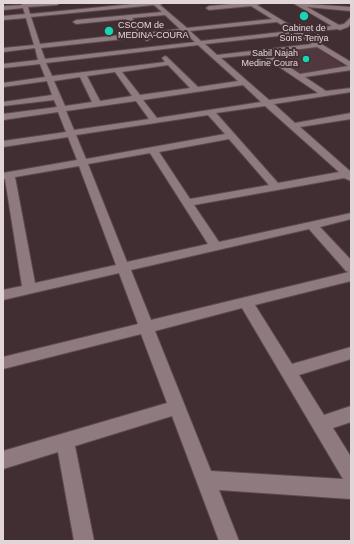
<!DOCTYPE html>
<style>
body{margin:0}
#map{position:relative;width:354px;height:544px;overflow:hidden;background:#402e33;font-family:Helvetica,sans-serif}
canvas{display:block}
.frame{position:absolute;inset:0;border:4px solid #e2d5d8;pointer-events:none}
</style>
<div id="map">
<canvas width="354" height="544"></canvas>
<div class="frame"></div>
</div>
<script>
const c = document.querySelector('canvas').getContext('2d');
c.lineJoin = 'round';
function paint(path, color) { c.fillStyle = color; c.fill(path, 'evenodd'); }
const shape = rows => new Path2D(rows.map(r => 'M' + r).join(''));
function stroke(path, color, width, dash) { c.strokeStyle = color; c.lineWidth = width; c.lineCap = dash ? 'butt' : 'round'; c.setLineDash(dash || []); c.stroke(path); }
function write(font, color, halo, rows, align = 'center') {
  c.font = font + ' Helvetica,sans-serif'; c.lineWidth = 4; c.setLineDash([]); c.textBaseline = 'middle'; c.strokeStyle = halo; c.fillStyle = color; for (const [text, x, y, turn = 0] of rows) {
    c.save(); c.translate(x, y); c.rotate((+turn || 0) * Math.PI / 180); c.textAlign = isNaN(turn) ? turn : align; if (halo) c.strokeText(text, 0, 0); c.fillText(text, 0, 0); c.restore();
  }
}
const built = shape([
 [314,46,346,67,298,74,266,52]
]);
const minor = shape([
 [21,3,60,3,57,5,28,7,30,14,143,3,163,3,160,5,187,28,272,19,251,6,209,10,206,8,209,6,244,3,263,3,257,5,298,30,332,26,293,3,351,7,351,11,307,7,339,25,344,24,351,17,351,23,348,27,340,30,337,29,303,33,351,62,351,70,305,77,326,91,351,88,351,92,274,104,295,123,351,113,351,119,300,127,351,172,351,181,344,178,194,205,219,242,351,213,351,219,320,227,351,260,351,281,255,305,292,364,351,347,351,359,299,375,324,415,351,406,351,422,333,428,351,457,351,499,219,490,239,541,219,541,172,416,75,446,94,541,74,541,58,452,3,469,3,451,167,403,141,334,3,369,3,357,138,324,119,273,3,300,3,290,22,286,5,179,3,179,3,173,77,160,68,137,3,147,3,141,66,132,58,112,3,120,3,114,57,107,54,100,3,106,3,102,52,95,47,81,3,87,3,83,45,77,40,64,3,68,3,64,38,60,35,48,3,52,3,48,34,45,26,18,3,20,3,16,25,14,23,8,3,10,3,6,22,5,21,3],
 [154,5,162,12,76,20,73,22,76,24,126,19,139,33,40,44,31,17,154,5],
 [165,15,180,29,145,33,132,18,165,15],
 [277,22,291,31,201,41,190,31,277,22],
 [184,32,195,42,45,59,41,48,142,37,147,41,150,39,148,36,184,32],
 [296,34,312,44,217,55,205,44,296,34],
 [198,45,238,81,198,87,167,57,165,56,162,58,165,62,52,76,46,63,198,45],
 [317,47,348,66,300,74,268,53,317,47],
 [260,54,318,93,269,100,221,58,260,54],
 [168,65,190,88,140,95,122,72,168,65],
 [115,72,132,96,100,101,87,76,115,72],
 [80,77,92,102,65,106,54,81,80,77],
 [243,85,261,102,157,118,143,100,243,85],
 [136,101,149,119,74,130,66,111,136,101],
 [265,106,339,172,278,183,216,113,265,106],
 [208,115,225,134,86,159,76,135,208,115],
 [229,139,269,185,190,199,159,152,229,139],
 [150,153,208,244,127,262,88,164,150,153],
 [79,166,116,265,35,283,15,177,79,166],
 [309,229,346,271,349,272,151,320,131,270,309,229],
 [242,308,343,479,211,471,155,331,242,308]
]);
const markers = [
 [304,16,5,"#16d5b3"],
 [109,31,5,"#16d5b3"],
 [306,59,4,"#16d5b3"]
];
const farPoinames = [
 ["CSCOM de",118,26],
 ["MEDINA-COURA",118,36],
 ["Cabinet de",304,29,"center"],
 ["Soins Teriya",304,39,"center"],
 ["Sabil Najah",298,54,"right"],
 ["Medine Coura",298,64,"right"]
];
paint(built, '#50383e');
stroke(minor, '#5b4b50', 2);
paint(minor, '#8f7a7f');
for (const [x, y, r, color] of markers) { const dot = new Path2D(); dot.arc(x, y, r, 0, 2 * Math.PI); c.fillStyle = color; c.fill(dot); stroke(dot, '#402e33', 1.5); }
write('9px', '#e2d5d8', '#402e33', farPoinames, 'left');
</script>
